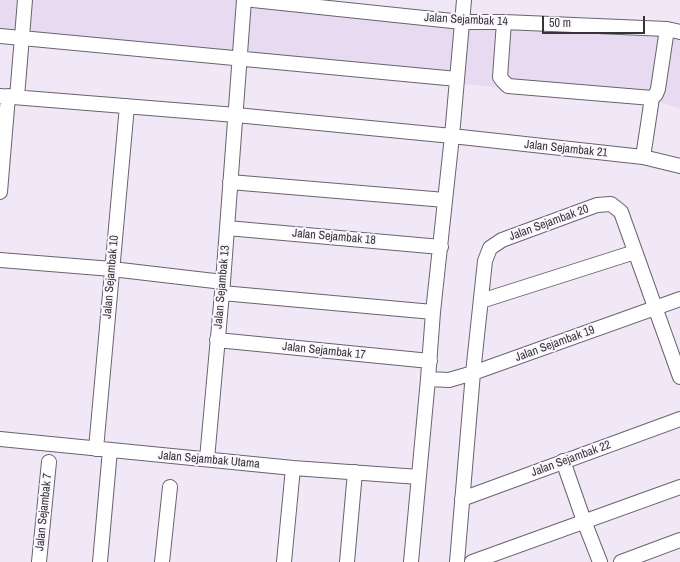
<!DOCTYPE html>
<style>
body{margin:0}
#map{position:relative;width:680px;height:562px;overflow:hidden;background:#f1e8f7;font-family:"Archivo Narrow",sans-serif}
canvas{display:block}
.scale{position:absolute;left:542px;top:16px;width:103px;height:18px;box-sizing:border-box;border:2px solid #363339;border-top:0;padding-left:5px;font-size:12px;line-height:14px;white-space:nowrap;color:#363339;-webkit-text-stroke:3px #fbf7fe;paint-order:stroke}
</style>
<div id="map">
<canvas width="680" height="562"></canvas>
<div class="scale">50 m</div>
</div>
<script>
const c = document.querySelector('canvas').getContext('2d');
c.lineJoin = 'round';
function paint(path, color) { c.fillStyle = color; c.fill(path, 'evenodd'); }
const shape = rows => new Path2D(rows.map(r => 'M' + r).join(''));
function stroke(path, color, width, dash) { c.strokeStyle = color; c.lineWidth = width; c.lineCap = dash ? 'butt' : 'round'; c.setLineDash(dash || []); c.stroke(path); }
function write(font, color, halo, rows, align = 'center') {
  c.font = font + ' "Archivo Narrow",sans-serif'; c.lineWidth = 4; c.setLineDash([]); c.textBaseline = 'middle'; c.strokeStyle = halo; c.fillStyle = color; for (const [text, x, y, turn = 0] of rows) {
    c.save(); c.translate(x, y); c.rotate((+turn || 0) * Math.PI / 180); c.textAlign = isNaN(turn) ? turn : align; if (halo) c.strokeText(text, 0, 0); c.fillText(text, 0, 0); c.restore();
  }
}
const built = shape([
 [0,0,302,0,448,16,680,27,680,108,656,102,521,90,351,72,0,39]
]);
const minor = shape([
 [253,0,462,22,504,22,667,29,680,32],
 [504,22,500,77,503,81,508,86,652,98,656,94,658,89,667,29],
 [0,36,457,79],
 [0,96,236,115,452,136,643,157,680,166],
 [17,97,25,0],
 [643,157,652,98],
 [230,182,445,200],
 [0,192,8,96],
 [227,228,441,247],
 [0,260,112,269,223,282],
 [222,293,433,312],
 [481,301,635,252],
 [217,340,430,361],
 [428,379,449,380,473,373,680,299],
 [0,439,293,468,419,477],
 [96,449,127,106],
 [207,459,223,282,244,0],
 [563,461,584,521,600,562],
 [462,499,680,419],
 [39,562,49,462],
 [100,562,110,450],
 [162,562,170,487],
 [284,562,293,468],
 [347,562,355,472],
 [411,562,428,379,433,312,452,136,464,0],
 [457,562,473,373,485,261,490,248,502,240,597,205,611,204,621,212,680,377],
 [472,562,680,487],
 [621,562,680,540]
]);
const streetNames = [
 ["Jalan Sejambak 14",466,20,3],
 ["Jalan Sejambak 21",566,149,6],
 ["Jalan Sejambak 20",549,223,-20],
 ["Jalan Sejambak 18",334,237,5],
 ["Jalan Sejambak 10",111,277,-85],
 ["Jalan Sejambak 13",222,287,-85],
 ["Jalan Sejambak 19",555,344,-20],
 ["Jalan Sejambak 17",324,351,6],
 ["Jalan Sejambak 22",571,459,-20],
 ["Jalan Sejambak Utama",209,460,5],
 ["Jalan Sejambak 7",44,512,-84]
];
paint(built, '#e8dbf1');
stroke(minor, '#6a626f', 16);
stroke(minor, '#fff', 14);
write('12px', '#363339', '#fbf7fe', streetNames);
</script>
